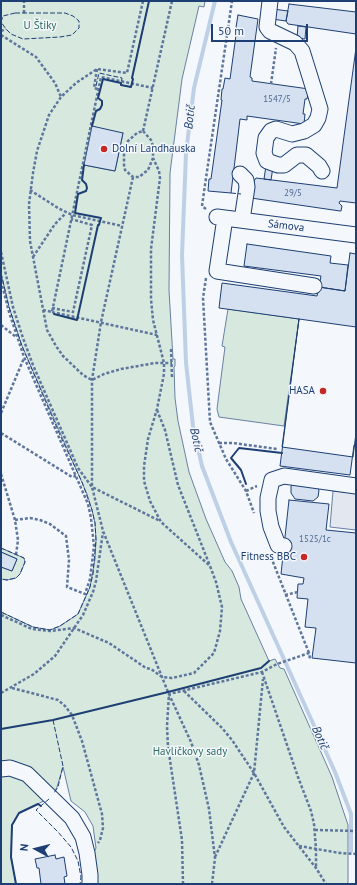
<!DOCTYPE html>
<meta charset="utf-8">
<style>
body{margin:0}
#map{position:relative;width:357px;height:885px;overflow:hidden;background:#f4f7fb;font-family:"PT Sans",sans-serif}
canvas{display:block}
.frame{position:absolute;inset:0;border:2px solid #1d3f73;pointer-events:none}
.north{position:absolute;left:16px;top:829px;width:40px;height:40px;-webkit-text-stroke:3px #f4f7fb;paint-order:stroke;rotate:277deg;font-size:11px;font-weight:700;line-height:16px;text-align:center;color:#1d3f73}
.north::after{content:'';display:block;margin:auto;width:14px;height:18px;background:#1d3f73;clip-path:polygon(50% 0,100% 100%,50% 72%,0 100%)}
.scale{position:absolute;left:211px;top:24px;width:97px;height:18px;box-sizing:border-box;border:2px solid #1d3f73;border-top:0;padding-left:5px;font-size:12px;line-height:14px;white-space:nowrap;color:#1d3f73;-webkit-text-stroke:3px #f4f7fb;paint-order:stroke}
</style>
<div id="map">
<canvas width="357" height="885"></canvas>
<div class="frame"></div>
<div class="north">N</div>
<div class="scale">50 m</div>
</div>
<script>
const c = document.querySelector('canvas').getContext('2d');
c.lineJoin = 'round';
function paint(path, color) { c.fillStyle = color; c.fill(path, 'evenodd'); }
const shape = rows => new Path2D(rows.map(r => 'M' + r).join(''));
function stroke(path, color, width, dash) { c.strokeStyle = color; c.lineWidth = width; c.lineCap = dash ? 'butt' : 'round'; c.setLineDash(dash || []); c.stroke(path); }
function write(font, color, halo, rows, align = 'center') {
  c.font = font + ' "PT Sans",sans-serif'; c.lineWidth = 3; c.setLineDash([]); c.textBaseline = 'middle'; c.strokeStyle = halo; c.fillStyle = color; for (const [text, x, y, turn = 0] of rows) {
    c.save(); c.translate(x, y); c.rotate((+turn || 0) * Math.PI / 180); c.textAlign = isNaN(turn) ? turn : align; if (halo) c.strokeText(text, 0, 0); c.fillText(text, 0, 0); c.restore();
  }
}
const green = shape([
 [1,1,205,1,204,7,199,6,182,79,170,173,169,290,173,359,175,359,175,366,174,367,175,398,178,421,189,472,206,519,225,562,232,571,239,587,241,599,269,661,275,659,280,668,284,669,332,777,348,825,348,882,347,884,96,884,92,857,96,848,93,826,85,812,71,801,63,767,57,787,52,797,19,813,12,825,11,857,16,884,1,884,1,612,33,627,50,630,60,626,78,614,90,587,95,559,96,540,95,523,92,510,87,494,22,346,9,307,1,273,1,1],
 [123,133,115,171,84,165,123,133],
 [228,309,299,319,284,426,219,417,217,409,225,347,222,346,228,309],
 [1,548,24,558,25,562,20,574,16,578,7,580,1,579,1,567,12,571,17,559,1,552,1,548]
]);
const parking = shape([
 [333,491,356,493,356,530,330,527,333,491]
]);
const stream = shape([
 [215,1,194,88,186,153,182,255,186,363,193,426,202,466,231,542,335,772,351,814,351,851]
]);
const building = shape([
 [289,4,356,12,356,34,288,24,286,21,289,4],
 [273,9,288,11,286,21,272,19,273,9],
 [238,15,258,19,250,77,252,78,252,81,309,89,307,99,305,99,303,114,305,114,304,124,247,116,247,120,240,119,231,193,208,191,209,179,211,179,222,100,221,100,222,89,223,89,225,78,230,79,237,28,236,27,238,15],
 [298,26,306,27,305,39,297,38,298,26],
 [356,48,356,203,340,201,339,203,342,206,341,211,340,211,251,198,254,181,256,178,337,188,356,48],
 [92,126,123,133,115,171,84,165,92,126],
 [266,166,273,167,271,180,264,179,266,166],
 [247,244,331,256,330,263,348,265,345,291,319,287,321,276,244,266,247,244],
 [350,253,356,254,356,446,354,445,350,475,280,466,299,319,219,308,222,283,317,296,319,287,345,291,350,253],
 [299,319,356,327,356,433,353,457,282,447,299,319],
 [297,482,315,485,319,490,318,497,313,501,295,499,291,493,291,486,297,482],
 [289,500,329,504,326,530,356,533,356,663,312,658,316,628,305,627,308,599,297,598,298,584,303,584,304,578,281,574,289,500],
 [1,552,17,559,12,571,1,567,1,552],
 [55,855,56,859,64,857,67,876,64,877,65,884,41,884,39,868,37,868,35,859,55,855]
]);
const path = shape([
 [143,1,127,73,97,69,76,83,61,97,49,115,37,151,33,173,29,204,30,241,47,330,56,346,63,356,83,375,92,380,104,374,121,369,155,363,172,363],
 [24,13,24,1],
 [1,31,6,29],
 [1,35,36,57,55,83,61,97],
 [97,69,94,88,98,89],
 [271,84,276,48],
 [143,131,172,1],
 [143,131,151,140,153,146,153,158,148,170,139,177,133,177,125,170,124,165,124,153,128,141,137,133,143,131],
 [133,177,101,322,92,380,92,487,103,531,168,692,191,742,199,765,209,809,215,858,212,884],
 [30,190,58,208,72,215,122,226],
 [206,209,202,206,205,185,232,1],
 [1,252,13,307,23,338,33,365,78,468,92,487,160,521],
 [33,257,55,224,66,213],
 [206,278,203,298,210,422,226,459,246,491,254,513],
 [1,281,9,312,24,357,88,504,91,518,94,546,90,579,85,594,67,587,69,560,66,536,50,524,40,520,30,518,15,520],
 [52,308,73,312,92,225,71,219],
 [43,310,52,312,101,77,153,88],
 [52,312,157,335],
 [1,325,16,337],
 [171,349,172,378],
 [157,410,165,430,178,485,210,566],
 [1,413,24,358],
 [1,433,72,477,76,476],
 [219,443,233,443,277,449],
 [1,474,15,520,18,540,16,555],
 [246,491,257,486],
 [271,557,309,653],
 [285,595,298,592],
 [1,615,32,629,50,631,74,628,109,643,146,668,151,669,162,677,172,678,194,673,214,653,220,631,222,607,216,582,210,566,161,522,150,501,144,481,144,466,148,439,157,409,164,374,164,363,153,320,151,299,151,249,160,178,159,171,153,158],
 [262,672,298,777,311,811,314,824,316,849,316,868],
 [12,688,58,700,65,706,72,715,82,741,102,814,103,828,100,840,98,843],
 [184,691,222,728,232,740,254,773,284,827,316,868,326,884],
 [1,693,34,674,55,656,83,615,93,592,96,581,103,532],
 [315,830,356,831],
 [299,846,340,853,356,854],
 [215,857,254,773,263,679],
 [183,884,182,840,168,747,167,726,169,694,262,672,277,664,309,653,310,659]
]);
const minor = shape([
 [270,1,267,27,270,31,295,43,302,51,320,109,318,118,314,125,304,131,292,134,276,129,271,131,266,138,264,153,267,161,278,165,284,165,297,155,306,155,319,166,322,171],
 [240,174,246,180,247,187,242,220],
 [217,217,356,235],
 [225,218,217,271,314,286],
 [284,546,278,545,271,527,268,511,268,498,272,480,284,476,356,486],
 [1,769,10,768,27,774,72,818,83,837,87,853,90,875,90,884]
]);
const fence = shape([
 [15,13,65,13,73,16,79,21,79,28,72,35,60,37,23,39,11,34,6,29,1,22,3,16,15,13],
 [96,86,99,73,122,78,121,85,131,87,133,79,132,78,149,1],
 [231,193,241,194],
 [1,273,9,307,22,346,60,435,82,482,92,510,95,523,96,540,93,574,90,587,78,614,60,626,50,630,33,627,1,612],
 [1,548,24,558,25,562,20,574,16,578,7,580,1,579],
 [53,720,63,766,58,787,54,793],
 [49,799,36,810,58,832,71,847,78,861,81,877,80,884]
]);
const wall = shape([
 [92,126,96,111,100,109,102,105,102,101,98,98,103,79,121,83,121,85,131,87,133,79,132,78,149,1],
 [54,314,77,320,98,225,99,225,100,221,101,218,75,213,78,194,86,191,87,188,86,184,82,180,84,165],
 [246,484,241,470,231,458,239,448,282,453],
 [1,729,53,720,168,692,261,668,269,661],
 [16,884,11,857,12,825,19,813,38,804,41,806]
]);
const markers = [
 [104,149,4,"#c62828"],
 [323,391,4,"#c62828"],
 [304,557,4,"#c62828"]
];
const numberNames = [
 ["1547/5",277,99],
 ["29/5",293,193],
 ["1525/1c",315,539]
];
const parkNames = [
 ["U Štiky",40,26],
 ["Havlíčkovy sady",190,752]
];
const poiNames = [
 ["Dolní Landhauska",112,149,"left"],
 ["HASA",315,391],
 ["Fitness BBC",296,557]
];
const streetNames = [
 ["Sámova",286,226,7]
];
const waterNames = [
 ["Botič",190,117,-84],
 ["Botič",196,440,78],
 ["Botič",320,738,66]
];
paint(green, '#d7e8df');
stroke(green, '#687fa3', 1);
paint(parking, '#e3e8f0');
stroke(parking, '#687fa3', 1);
stroke(stream, '#bed0e5', 4);
paint(building, '#d5e0f0');
stroke(building, '#1d3f73', 1);
stroke(minor, '#1d3f73', 17);
stroke(path, '#5e769c', 2.5, [3, 2]);
stroke(minor, '#f4f7fb', 15);
stroke(fence, '#1d3f73', 1, [5, 2]);
stroke(wall, '#1d3f73', 2);
for (const [x, y, r, color] of markers) { const dot = new Path2D(); dot.arc(x, y, r, 0, 2 * Math.PI); c.fillStyle = color; c.fill(dot); stroke(dot, '#f4f7fb', 1.5); }
write('9px', '#4b6792', null, numberNames);
write('11px', '#2c6c60', '#f4f7fb', parkNames);
write('11px', '#1d3f73', '#f4f7fb', poiNames, 'right');
write('11px', '#1d3f73', '#f4f7fb', streetNames);
write('italic 12px', '#1d3f73', '#f4f7fb', waterNames);
</script>
